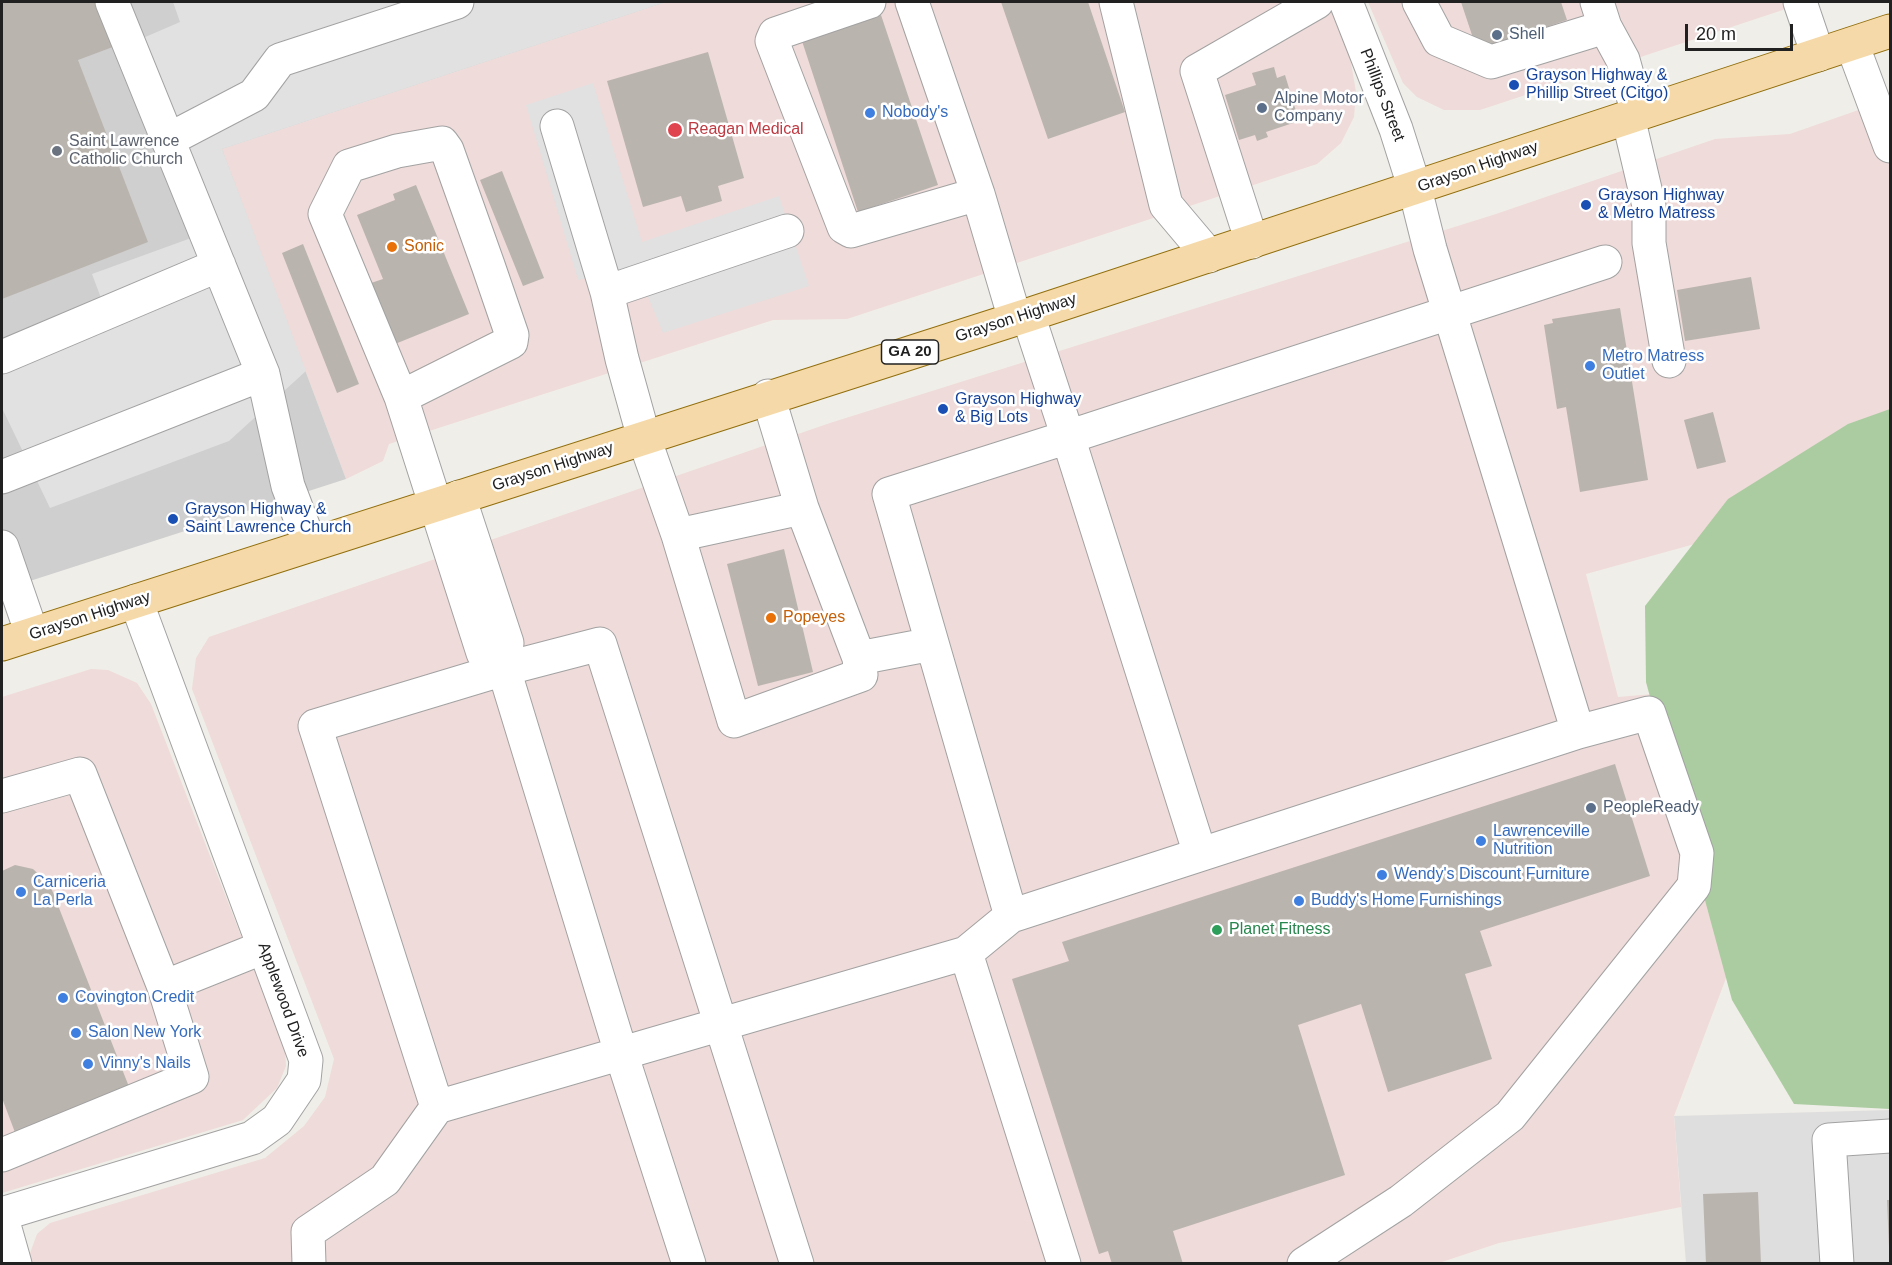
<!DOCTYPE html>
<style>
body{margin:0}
#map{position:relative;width:1892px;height:1265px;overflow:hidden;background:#f0eee8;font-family:Arial,sans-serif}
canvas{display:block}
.frame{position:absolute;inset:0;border:3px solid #212121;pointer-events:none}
.scale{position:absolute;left:1685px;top:24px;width:108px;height:27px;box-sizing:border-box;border:3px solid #212121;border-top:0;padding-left:8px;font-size:18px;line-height:21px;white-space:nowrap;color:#212121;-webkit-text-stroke:4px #fff;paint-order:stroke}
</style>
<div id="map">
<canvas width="1892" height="1265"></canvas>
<div class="frame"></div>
<div class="scale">20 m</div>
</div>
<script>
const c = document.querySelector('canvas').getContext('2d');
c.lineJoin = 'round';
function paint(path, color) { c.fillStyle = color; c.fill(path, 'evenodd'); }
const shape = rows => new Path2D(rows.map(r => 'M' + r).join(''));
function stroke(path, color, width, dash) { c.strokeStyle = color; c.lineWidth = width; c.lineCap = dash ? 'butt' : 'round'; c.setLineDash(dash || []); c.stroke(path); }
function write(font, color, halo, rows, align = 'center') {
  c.font = font + ' Arial,sans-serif'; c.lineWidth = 5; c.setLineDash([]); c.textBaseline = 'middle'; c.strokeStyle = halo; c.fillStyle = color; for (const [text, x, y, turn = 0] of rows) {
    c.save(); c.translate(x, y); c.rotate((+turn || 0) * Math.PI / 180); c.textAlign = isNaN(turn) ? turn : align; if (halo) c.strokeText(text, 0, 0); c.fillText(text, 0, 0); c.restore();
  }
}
const residential = shape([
 [1890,1110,1890,1263,1686,1263,1674,1116]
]);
const commercial = shape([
 [666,2,1327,2,1350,57,1356,92,1354,117,1341,143,1317,164,847,319,773,320,389,444,383,461,346,479,222,149],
 [1368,2,1807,2,1480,110,1444,110,1417,97,1403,83],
 [1890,99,1890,490,1586,574,1618,697,1689,691,1746,925,1674,1116,1681,1207,1499,1243,1436,1264,30,1264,29,1256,37,1234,50,1223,265,1158,304,1126,325,1097,334,1059,192,689,196,658,209,637,830,423,1496,214,1715,139,1790,134],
 [91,669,108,670,137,683,151,704,285,1049,286,1066,277,1088,243,1120,2,1193,2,697]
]);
const religious = shape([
 [2,2,666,2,222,149,346,479,2,590]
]);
const forest = shape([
 [1890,409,1890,1109,1794,1104,1732,1000,1646,682,1645,606,1728,499,1848,424]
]);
const parking = shape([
 [173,2,666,2,222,149,306,371,229,441,50,508,2,408,2,372,111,325,92,274,216,229,143,38,180,22],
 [593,83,642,242,779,196,809,286,663,333,636,268,578,280,526,105]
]);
const building = shape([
 [2,2,102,2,118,45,78,60,148,242,2,299],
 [1001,2,1088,2,1125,112,1048,139],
 [1461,2,1561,2,1567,20,1477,50],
 [881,15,938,185,858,212,802,41],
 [708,52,744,178,718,186,722,201,686,212,681,196,643,207,607,81],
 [1274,67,1277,78,1285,75,1299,121,1266,132,1268,137,1257,141,1255,135,1239,140,1225,95,1256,85,1252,73],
 [502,171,544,278,523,286,480,180],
 [416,185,469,314,395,344,371,283,383,279,357,215,395,200,393,194],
 [303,244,359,384,337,393,282,253],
 [1751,277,1760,329,1685,341,1677,290],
 [1620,308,1648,480,1580,492,1566,407,1557,409,1544,325,1553,323,1552,319],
 [1713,412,1726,462,1697,469,1684,420],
 [784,549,813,672,758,686,727,564],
 [1615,764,1650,876,1480,931,1492,966,1465,974,1492,1059,1388,1092,1361,1004,1298,1025,1345,1175,1173,1231,1183,1264,1112,1264,1108,1251,1099,1254,1012,979,1069,961,1062,942],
 [15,865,33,869,50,885,133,1097,19,1143,2,1098,2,871],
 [1758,1192,1761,1264,1706,1264,1703,1194],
 [1887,1200,1890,1200,1890,1247,1889,1247]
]);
const minor = shape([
 [112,2,263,374,288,486,310,544],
 [869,2,775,34,772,41,844,227,851,231,978,194],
 [912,2,978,194,1015,319],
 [1116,2,1166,205,1209,256],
 [1419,2,1439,40,1491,62,1605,27,1597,2],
 [1800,2,1818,55],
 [1605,27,1623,60,1638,114],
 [1852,44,1890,146],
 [1628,117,1649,206,1649,243,1669,361],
 [557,126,607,292,622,359,644,438,678,535],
 [168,140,254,95,280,60,457,2],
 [1252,242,1197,71,1317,2],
 [607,292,787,231],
 [1028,315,1068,437,889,494,1011,916,1578,732,1430,249,1415,189,1396,129,1346,2],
 [2,357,219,265],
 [768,396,802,508],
 [401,397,511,342,512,335,488,265,447,150,442,143,397,151,349,166,325,214,401,397,483,653,502,663],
 [2,477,263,374],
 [459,497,507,643,502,663,621,1053,689,1264],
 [802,508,859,658,861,675,734,721,678,535,802,508],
 [2,547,32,634],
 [859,658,932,644],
 [2,796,80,774,164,987,264,947],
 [1200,854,1068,437,1605,262],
 [1011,916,966,953,1064,1264],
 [437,1107,315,726,504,669,600,644,797,1264],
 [2,1155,192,1077,164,987],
 [2,1214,252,1138,277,1120,304,1080,306,1060,136,601],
 [2,1218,15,1264],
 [309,1264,308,1232,385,1180,437,1107,966,953],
 [1304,1264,1401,1201,1510,1116,1694,886,1697,853,1649,713,1578,732],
 [1837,1264,1829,1140,1890,1136]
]);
const major = shape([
 [2,644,1028,315,1890,31]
]);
const markers = [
 [1497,35,6,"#5c6f8a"],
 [1514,85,6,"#1a4fb4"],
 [1262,108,6,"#5c6f8a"],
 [870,113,6,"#3f7fe0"],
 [675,130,8,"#e0444e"],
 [57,151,6,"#6b7280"],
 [1586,205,6,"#1a4fb4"],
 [392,247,6,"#e8710a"],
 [1590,366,6,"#3f7fe0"],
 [943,409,6,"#1a4fb4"],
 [173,519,6,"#1a4fb4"],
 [771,618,6,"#e8710a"],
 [1591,808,6,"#5c6f8a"],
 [1481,841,6,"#3f7fe0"],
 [1382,875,6,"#3f7fe0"],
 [21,892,6,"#3f7fe0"],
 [1299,901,6,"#3f7fe0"],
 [1217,930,6,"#2e9e5b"],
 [63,998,6,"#3f7fe0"],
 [76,1033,6,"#3f7fe0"],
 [88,1064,6,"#3f7fe0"]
];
const shields = [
 [910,352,57]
];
const shieldNames = [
 ["GA 20",910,352]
];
const serviceNames = [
 ["Shell",1509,35],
 ["Alpine Motor",1274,99],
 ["Company",1274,117],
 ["PeopleReady",1603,808]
];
const transitNames = [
 ["Grayson Highway &",1526,76],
 ["Phillip Street (Citgo)",1526,94],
 ["Grayson Highway",1598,196],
 ["& Metro Matress",1598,214],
 ["Grayson Highway",955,400],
 ["& Big Lots",955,418],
 ["Grayson Highway &",185,510],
 ["Saint Lawrence Church",185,528]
];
const streetNames = [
 ["Phillips Street",1382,95,69],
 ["Grayson Highway",1478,167,-19],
 ["Grayson Highway",1016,318,-18],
 ["Grayson Highway",553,467,-18],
 ["Grayson Highway",90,616,-18],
 ["Applewood Drive",283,1000,70]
];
const shopNames = [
 ["Nobody's",882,113],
 ["Metro Matress",1602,357],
 ["Outlet",1602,375],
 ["Lawrenceville",1493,832],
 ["Nutrition",1493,850],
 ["Wendy's Discount Furniture",1394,875],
 ["Carniceria",33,883],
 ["La Perla",33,901],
 ["Buddy's Home Furnishings",1311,901],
 ["Covington Credit",75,998],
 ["Salon New York",88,1033],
 ["Vinny's Nails",100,1064]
];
const healthNames = [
 ["Reagan Medical",688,130]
];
const worshipNames = [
 ["Saint Lawrence",69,142],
 ["Catholic Church",69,160]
];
const foodNames = [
 ["Sonic",404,247],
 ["Popeyes",783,618]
];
const leisureNames = [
 ["Planet Fitness",1229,930]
];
paint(residential, '#dfdede');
paint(commercial, '#efdbd9');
paint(religious, '#cfcfcf');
paint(forest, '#aacca0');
paint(parking, '#e1e1e1');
paint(building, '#bab4ae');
stroke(minor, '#a2a2a2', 35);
stroke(major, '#916e0c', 35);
stroke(minor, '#fff', 33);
stroke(major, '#f5d9a8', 33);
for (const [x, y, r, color] of markers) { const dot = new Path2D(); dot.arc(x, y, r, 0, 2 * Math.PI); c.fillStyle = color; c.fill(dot); stroke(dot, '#fff', 2); }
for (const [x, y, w] of shields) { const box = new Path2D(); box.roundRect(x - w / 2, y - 12, w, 24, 4.5); c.fillStyle = '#fff'; c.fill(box); stroke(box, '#212121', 1.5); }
write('bold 15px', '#212121', null, shieldNames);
write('16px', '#4e5e75', '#fff', serviceNames, 'left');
write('16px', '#164399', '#fff', transitNames, 'left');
write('16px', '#212121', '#fff', streetNames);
write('16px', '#366cbe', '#fff', shopNames, 'left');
write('16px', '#be3a42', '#fff', healthNames, 'left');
write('16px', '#5b616d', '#fff', worshipNames, 'left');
write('16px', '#c56008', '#fff', foodNames, 'left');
write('16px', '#27864d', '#fff', leisureNames, 'left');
</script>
